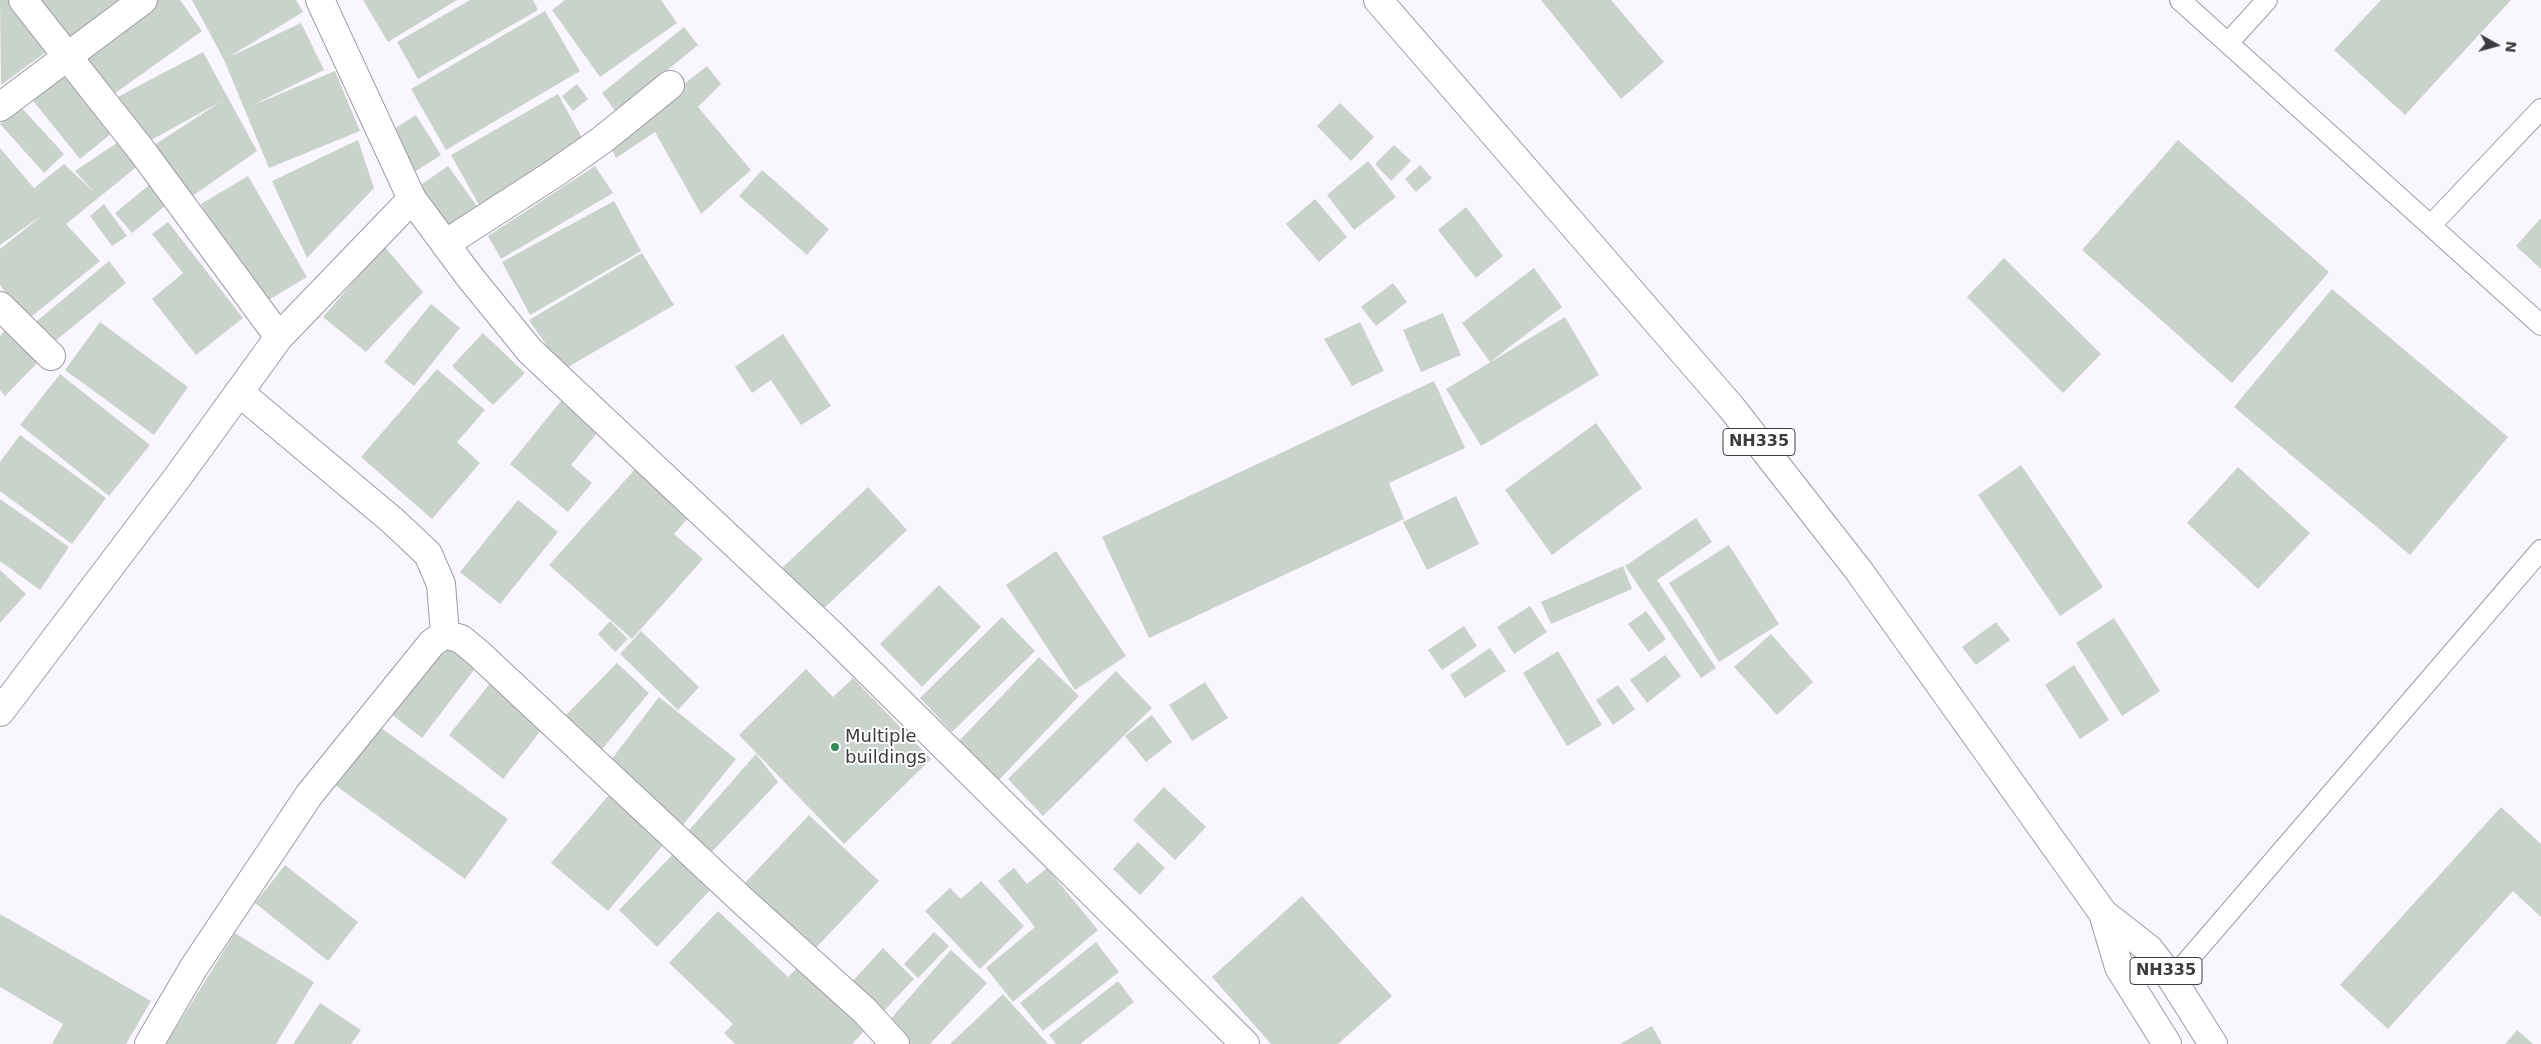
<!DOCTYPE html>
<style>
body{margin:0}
#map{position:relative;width:2541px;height:1044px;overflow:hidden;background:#f9f6fe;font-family:"DejaVu Sans",sans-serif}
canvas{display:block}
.north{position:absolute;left:2471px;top:20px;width:50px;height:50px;-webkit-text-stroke:4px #fff;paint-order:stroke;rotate:97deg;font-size:14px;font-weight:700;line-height:20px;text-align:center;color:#3d3b3f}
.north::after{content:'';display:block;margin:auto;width:18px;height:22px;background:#3d3b3f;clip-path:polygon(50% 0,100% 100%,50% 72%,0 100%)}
</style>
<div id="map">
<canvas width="2541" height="1044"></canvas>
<div class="north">N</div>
</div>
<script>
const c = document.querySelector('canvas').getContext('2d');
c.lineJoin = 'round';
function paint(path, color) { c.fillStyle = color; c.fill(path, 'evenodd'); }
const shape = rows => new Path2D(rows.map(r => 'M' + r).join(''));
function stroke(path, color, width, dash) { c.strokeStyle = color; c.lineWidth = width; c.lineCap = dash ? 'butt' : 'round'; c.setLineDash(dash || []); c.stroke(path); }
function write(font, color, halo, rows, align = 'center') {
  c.font = font + ' "DejaVu Sans",sans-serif'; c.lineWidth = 4; c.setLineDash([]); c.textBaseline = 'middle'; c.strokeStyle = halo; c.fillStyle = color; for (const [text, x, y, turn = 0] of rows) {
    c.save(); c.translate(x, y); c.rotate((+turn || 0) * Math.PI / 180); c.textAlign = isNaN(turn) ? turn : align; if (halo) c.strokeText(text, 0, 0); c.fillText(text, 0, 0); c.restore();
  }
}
const building = shape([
 [0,0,12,0,49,50,1,85],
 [40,0,118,0,69,38],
 [153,0,180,0,202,31,107,99,77,58],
 [192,0,296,0,303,12,227,58,301,23,324,70,251,106,335,71,360,131,269,168,224,60],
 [363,0,457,0,388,42],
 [470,0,533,0,538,10,418,79,397,42],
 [565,0,661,0,677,23,600,77,552,10],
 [1541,0,1611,0,1664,62,1621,99],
 [2381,0,2511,0,2405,115,2334,50],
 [545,11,580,71,446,150,411,89],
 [684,27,698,45,616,112,602,93],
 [203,52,257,151,188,199,148,149,222,101,144,144,110,101],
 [707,66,721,84,698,107,751,170,701,214,655,132,616,158,609,143],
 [61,71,112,133,80,159,30,97],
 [577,84,588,99,573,111,562,96],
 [558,94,586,145,479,205,451,155],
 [1340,103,1374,137,1351,161,1317,126],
 [20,106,64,154,44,173,0,124],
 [416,115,441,155,413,173,389,132],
 [121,140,139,165,66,224,100,261,26,321,0,285,0,249,44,214,0,245,0,148,34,188,64,164,94,192,75,171],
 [358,140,374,188,307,258,272,181],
 [2178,140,2329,272,2232,383,2082,250],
 [1394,145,1411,161,1391,181,1375,164],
 [1368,161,1396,197,1354,230,1327,195],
 [1420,165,1432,178,1416,192,1405,179],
 [448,166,479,209,450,231,419,186],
 [595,166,613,193,501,259,488,236],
 [762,170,829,229,807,255,739,196],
 [248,176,307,277,260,305,201,204],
 [149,185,166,205,132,233,115,213],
 [1315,199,1347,237,1319,262,1286,224],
 [614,201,641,251,530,315,502,262],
 [104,204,127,236,112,246,90,216],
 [1466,207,1503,256,1476,278,1438,230],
 [2541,218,2541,269,2516,246],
 [168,222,243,318,196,355,152,299,183,273,152,234],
 [384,246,423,292,366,352,323,317],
 [642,253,674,305,563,370,529,320],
 [2004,258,2101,354,2063,393,1967,297],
 [109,261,126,283,48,347,31,326],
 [1534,268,1562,307,1490,362,1462,323],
 [1393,283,1407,302,1376,326,1361,307],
 [2332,289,2508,437,2410,555,2234,407],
 [431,304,460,328,414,386,384,362],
 [1443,313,1461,355,1421,372,1403,330],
 [1565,317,1599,375,1481,446,1446,389],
 [100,322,188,387,154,435,65,370],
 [1360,322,1384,371,1352,386,1324,339],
 [6,329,39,361,5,396,0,390,0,336],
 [483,333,525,373,493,405,452,366],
 [783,334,831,406,801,425,771,380,752,393,735,367],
 [437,369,485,410,457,442,480,463,432,519,361,457],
 [60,374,150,445,109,496,20,425],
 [1434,381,1465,448,1389,483,1404,519,1149,638,1102,537],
 [561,401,598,432,571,465,592,483,568,512,510,464],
 [1596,423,1642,488,1552,555,1505,490],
 [20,435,106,498,72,544,0,491,0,462],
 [2021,465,2103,587,2060,616,1978,495],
 [637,467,691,515,674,534,703,559,632,639,549,565],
 [2238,467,2310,533,2258,589,2187,523],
 [868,487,907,530,820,612,781,569],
 [1456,496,1479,544,1427,570,1403,522],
 [0,499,69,547,40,590,0,561],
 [518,500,558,532,500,604,460,572],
 [1696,518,1712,542,1657,580,1716,668,1701,678,1625,566],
 [1729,545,1779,624,1719,662,1669,583],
 [1056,551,1126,656,1075,690,1006,585],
 [1623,566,1632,589,1551,624,1541,602],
 [0,570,26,594,0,623],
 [939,585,981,627,922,687,880,644],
 [1530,606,1547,632,1514,654,1497,627],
 [1646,611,1666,639,1649,652,1628,624],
 [1002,617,1035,651,952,732,920,698],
 [2114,618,2160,691,2122,716,2076,643],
 [610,621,628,639,615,652,598,634],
 [1996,622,2010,640,1976,665,1962,647],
 [1464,626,1477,646,1442,670,1428,650],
 [641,631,699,687,678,710,620,654],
 [1771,634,1813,682,1777,715,1734,667],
 [445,642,476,667,422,738,390,713],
 [1490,648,1506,671,1465,698,1450,675],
 [1558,651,1602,725,1567,746,1523,673],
 [1665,655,1681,676,1647,703,1630,680],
 [1039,657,1079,696,998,781,958,742],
 [617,663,649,693,598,754,562,719],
 [2074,665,2109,720,2080,739,2045,685],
 [806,669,833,697,853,678,931,759,844,844,739,735],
 [1116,671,1152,708,1043,816,1008,779],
 [492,681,546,724,503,779,449,735],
 [1205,682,1228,718,1192,741,1169,705],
 [1618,685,1635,709,1613,725,1596,700],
 [659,697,736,759,678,831,608,764],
 [1152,715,1172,742,1146,762,1125,736],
 [377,725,508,819,465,879,335,785],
 [756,754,778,782,706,858,683,837],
 [1164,787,1206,827,1175,860,1133,820],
 [613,790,669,838,608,911,551,863],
 [2501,807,2541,844,2541,917,2513,891,2388,1029,2340,985],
 [809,815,879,881,812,952,742,886],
 [1138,842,1165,868,1140,895,1113,869],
 [676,851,713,887,657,947,619,910],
 [285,865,358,922,328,961,255,903],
 [1014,868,1027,884,1047,868,1098,930,1013,1002,986,968,1035,927,998,881],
 [981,881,1024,926,980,969,925,911,950,888,961,899],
 [1302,896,1392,996,1338,1044,1271,1044,1212,977],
 [718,911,788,977,799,966,866,1029,852,1044,735,1044,724,1033,733,1024,669,963],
 [0,914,151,1001,126,1044,52,1044,63,1024,0,987],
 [934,932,949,946,918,978,904,964],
 [235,933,314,982,276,1044,166,1044],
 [1096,942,1119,972,1043,1031,1020,1003],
 [883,948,914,979,879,1016,849,985],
 [951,950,987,983,930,1044,907,1044,887,1023],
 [1118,981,1134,1002,1080,1044,1056,1044,1049,1035],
 [1003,994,1048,1044,950,1044],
 [320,1003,361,1030,351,1044,293,1044],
 [1652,1026,1662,1044,1620,1044],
 [2517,1030,2533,1044,2505,1044]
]);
const lane = shape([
 [2180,0,2541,325],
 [2228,43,2267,0],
 [2431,225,2541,109],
 [2172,979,2541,550]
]);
const street = shape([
 [23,0,142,151,279,337],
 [320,0,412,199,469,276,530,351,831,634,1245,1044],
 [0,107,143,0],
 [445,244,555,173,602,140,670,85],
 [0,306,51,356],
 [239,392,393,521,428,554,441,584,445,634],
 [0,712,177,478,279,337,412,199],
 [149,1044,194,967,309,795,432,643,445,634,461,639,478,653,744,902,865,1011,895,1044]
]);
const highway = shape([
 [1378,0,1731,407,1859,571,2103,913,2149,949,2172,979,2213,1044],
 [2103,913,2119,967,2167,1044]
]);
const markers = [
 [835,747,5,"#398a5a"]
];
const shields = [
 [1759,442,72],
 [2166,971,72]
];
const shieldNames = [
 ["NH335",1759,442],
 ["NH335",2166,971]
];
const poiNames = [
 ["Multiple",845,737],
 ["buildings",845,758]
];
paint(building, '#c9d3cc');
stroke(lane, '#9f9ba4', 22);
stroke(street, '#9f9ba4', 30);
stroke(highway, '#9f9ba4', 30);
stroke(lane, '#fff', 20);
stroke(street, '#fff', 28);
stroke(highway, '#fff', 28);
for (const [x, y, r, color] of markers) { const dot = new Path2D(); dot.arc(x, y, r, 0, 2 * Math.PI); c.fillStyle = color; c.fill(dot); stroke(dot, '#fff', 2); }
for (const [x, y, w] of shields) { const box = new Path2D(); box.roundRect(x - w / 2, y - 13.5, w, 27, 4); c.fillStyle = '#fff'; c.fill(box); stroke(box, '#3d3b3f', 1); }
write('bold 16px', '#3d3b3f', null, shieldNames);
write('18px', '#3d3b3f', '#fff', poiNames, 'left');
</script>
